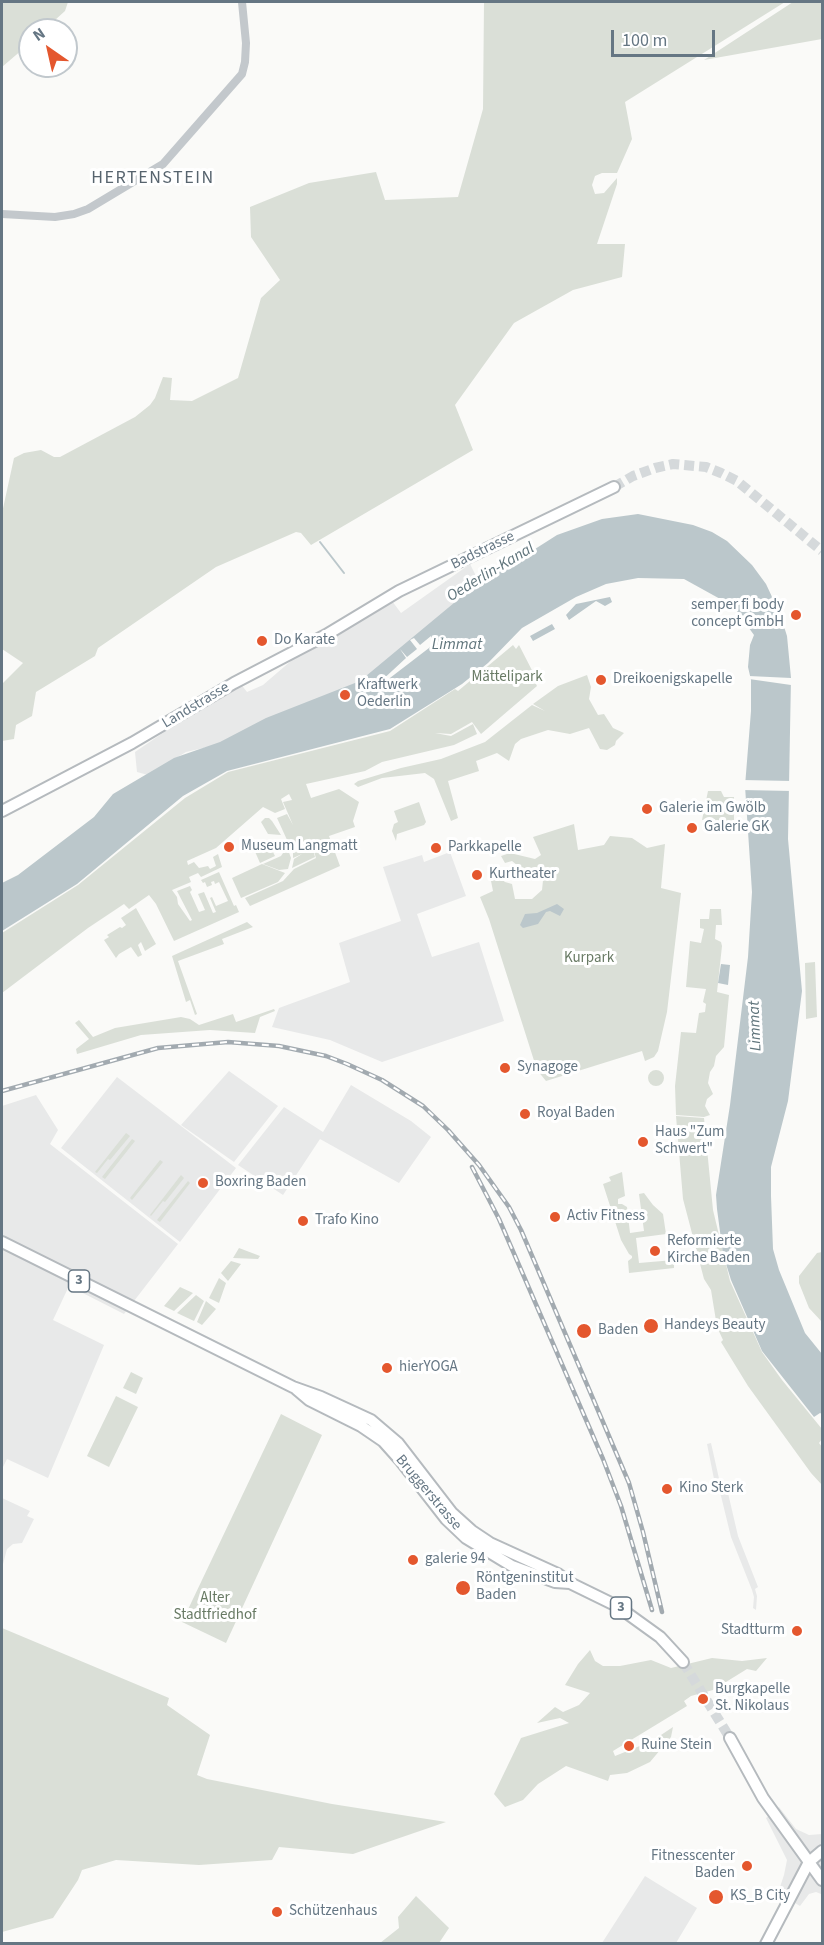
<!DOCTYPE html>
<meta charset="utf-8">
<style>
body{margin:0}
#map{position:relative;width:824px;height:1945px;overflow:hidden;background:#fafaf8;font-family:"Source Sans 3",sans-serif}
canvas{display:block}
.frame{position:absolute;inset:0;border:3px solid #657683;pointer-events:none}
.north{position:absolute;left:18px;top:18px;width:60px;height:60px;box-sizing:border-box;background:#fff;border:2px solid #c1c8cd;border-radius:50%;rotate:326deg;font-size:16px;font-weight:700;line-height:24px;text-align:center;color:#657683}
.north::after{content:'';display:block;margin:auto;width:21px;height:27px;background:#e4572e;clip-path:polygon(50% 0,100% 100%,50% 72%,0 100%)}
.scale{position:absolute;left:611px;top:30px;width:104px;height:27px;box-sizing:border-box;border:3px solid #657683;border-top:0;padding-left:8px;font-size:18px;line-height:21px;white-space:nowrap;color:#657683;-webkit-text-stroke:4px #fff;paint-order:stroke}
</style>
<div id="map">
<canvas width="824" height="1945"></canvas>
<div class="frame"></div>
<div class="north">N</div>
<div class="scale">100 m</div>
</div>
<script>
const c = document.querySelector('canvas').getContext('2d');
c.lineJoin = 'round';
function paint(path, color) { c.fillStyle = color; c.fill(path, 'evenodd'); }
const shape = rows => new Path2D(rows.map(r => 'M' + r).join(''));
function stroke(path, color, width, dash) { c.strokeStyle = color; c.lineWidth = width; c.lineCap = dash ? 'butt' : 'round'; c.setLineDash(dash || []); c.stroke(path); }
function write(font, color, halo, rows, align = 'center') {
  c.font = font + ' "Source Sans 3",sans-serif'; c.lineWidth = 6; c.setLineDash([]); c.textBaseline = 'middle'; c.strokeStyle = halo; c.fillStyle = color; for (const [text, x, y, turn = 0] of rows) {
    c.save(); c.translate(x, y); c.rotate((+turn || 0) * Math.PI / 180); c.textAlign = isNaN(turn) ? turn : align; if (halo) c.strokeText(text, 0, 0); c.fillText(text, 0, 0); c.restore();
  }
}
const built = shape([
 [470,564,480,584,466,593,385,687,221,744,186,752,148,775,137,772,135,752,211,700,240,683,247,692,263,685,299,654,392,601,401,613],
 [450,852,466,896,417,914,432,957,479,942,504,1021,382,1062,330,1040,272,1027,279,1008,350,982,339,943,401,921,383,867,422,855,424,862],
 [229,1071,278,1106,234,1162,181,1125],
 [117,1077,236,1168,180,1242,61,1148],
 [351,1085,411,1121,431,1137,399,1183,320,1139,283,1195,238,1165,284,1107,323,1132],
 [36,1095,58,1130,50,1144,178,1244,124,1314,69,1286,53,1320,104,1345,48,1478,7,1459,2,1469,2,1106],
 [711,1443,720,1483,728,1493,738,1536,758,1587,755,1589,757,1596,756,1610,753,1608,754,1597,752,1590,731,1537,721,1496,715,1484,707,1444],
 [2,1498,30,1511,27,1516,34,1519,22,1543,13,1544,7,1549,2,1568],
 [779,1807,796,1829,809,1835,822,1834,822,1892,821,1894,816,1892,809,1894,800,1906,778,1893,784,1875,787,1860,766,1818],
 [645,1876,697,1908,676,1943,602,1943]
]);
const green = shape([
 [2,2,68,2,65,11,44,30,30,30,30,43,2,67],
 [484,2,785,2,625,102,632,139,617,173,602,173,595,176,592,185,595,194,604,193,617,178,617,184,597,244,625,244,622,277,573,290,514,323,455,405,473,450,311,545,301,533,296,532,216,567,98,648,95,656,36,692,32,716,16,725,14,739,2,741,2,684,23,663,2,649,2,513,14,458,24,453,41,450,54,457,60,457,135,417,150,405,155,398,163,377,172,378,170,400,192,401,238,378,261,298,280,280,251,237,250,207,309,183,376,172,385,200,458,197,483,109],
 [793,2,822,2,822,39,704,60],
 [513,645,516,649,519,645,538,682,535,682,537,686,481,734,472,722,451,734,435,733,451,736,473,724,477,734,454,745,382,762,365,771,306,784,311,798,339,789,359,802,353,821,355,827,329,836,340,866,250,906,245,898,283,881,294,869,316,858,309,836,315,857,292,868,294,859,302,854,293,858,293,853,277,818,287,814,293,825,283,802,292,800,289,794,281,799,285,809,275,813,263,807,216,848,187,861,188,865,194,862,199,868,208,866,210,869,216,866,213,857,218,854,222,867,201,877,198,873,189,877,191,882,172,890,177,897,178,904,190,921,192,920,177,891,190,886,192,890,190,892,199,912,205,910,198,894,204,892,213,913,216,912,210,898,212,897,216,906,228,901,219,882,215,884,214,881,211,882,212,885,207,887,205,882,203,883,201,880,219,872,234,906,236,905,239,912,174,941,156,904,149,895,129,909,124,904,88,928,2,993,2,933,78,885,185,798,228,772,390,731,455,689,458,691],
 [587,675,591,687,589,699,598,715,604,714,613,728,624,733,616,741,615,745,607,750,600,749,589,728,570,734,548,730,521,739,515,744,509,761,497,753,476,761,479,771,448,781,458,818,451,821,434,779,425,773,382,778,358,787,354,784,358,781,401,768,441,759,485,742,532,705,545,711,533,704,558,686],
 [708,791,721,791,724,797,734,797,734,828,717,828,715,819,702,820],
 [419,802,426,822,424,825,397,834,396,841,392,831,394,824,398,822,394,811],
 [265,818,269,818,272,821,281,835,268,834,261,822],
 [574,824,578,850,604,845,610,836,632,838,647,848,665,844,661,888,681,893,667,1012,658,1051,654,1057,645,1061,642,1051,546,1081,537,1070,489,919,480,897,493,891,491,881,500,878,505,882,512,884,515,899,532,899,542,890,544,871,533,869,521,874,518,866,512,861,505,863,501,856,510,853,535,859,541,855,533,837],
 [267,840,275,856,260,863,253,847],
 [287,847,291,858,288,869,279,870,263,864,281,856],
 [262,864,285,873,278,882,241,898,232,878],
 [136,908,156,944,145,951,141,942,138,945,142,955,138,957,131,947,119,954,116,958,104,940,109,937,107,935,120,927,122,928,126,925,121,918],
 [710,909,721,909,722,925,716,925,715,939,721,942,722,946,717,992,729,995,724,1047,716,1056,714,1066,710,1072,708,1083,713,1094,707,1099,705,1106,710,1115,704,1117,676,1115,675,1086,681,1032,696,1033,699,1013,705,1012,706,1004,703,1002,706,989,686,987,690,941,701,943,704,929,700,928,700,919,709,919],
 [247,922,253,927,222,939,224,944,178,961,197,1014,195,1015,190,1000,186,1002,172,956],
 [815,962,817,1017,806,1019,805,963],
 [274,1009,275,1011,260,1017,255,1033,210,1030,141,1035,77,1054,76,1049,89,1039,75,1023,79,1020,93,1037,115,1028,181,1017,190,1019,199,1025,233,1014,236,1022],
 '648 1078a8 8 0 1 1 16 0a8 8 0 1 1-16 0Z',
 [676,1116,704,1118,713,1210,730,1281,762,1352,782,1380,822,1429,822,1439,819,1443,822,1447,822,1485,811,1473,748,1386,721,1342,723,1340,717,1327,711,1290,704,1279,683,1199],
 [126,1133,130,1136,110,1160,108,1159,97,1173,95,1172],
 [132,1139,135,1141,105,1179,102,1177],
 [160,1160,163,1162,132,1200,130,1198],
 [622,1172,625,1196,618,1199,618,1204,622,1204,627,1207,630,1233,644,1231,639,1194,644,1193,653,1205,663,1214,666,1234,636,1238,639,1263,674,1260,674,1268,629,1273,628,1261,632,1258,632,1256,629,1254,621,1240,603,1184,611,1181,609,1177],
 [181,1175,184,1178,165,1202,163,1201,151,1216,150,1215],
 [188,1181,190,1183,160,1222,157,1220],
 [239,1248,260,1256,258,1259,233,1258],
 [822,1252,822,1322,809,1308,799,1283,799,1276,817,1253],
 [231,1261,241,1264,228,1281,221,1273],
 [219,1278,226,1283,219,1303,209,1298],
 [180,1287,193,1293,174,1311,164,1306],
 [196,1295,204,1301,194,1321,177,1313],
 [206,1301,216,1309,202,1325,197,1322],
 [131,1372,143,1378,136,1394,123,1388],
 [116,1396,138,1407,109,1467,87,1456],
 [281,1414,322,1435,226,1643,182,1622],
 [2,1628,169,1698,167,1705,210,1735,197,1775,207,1779,332,1804,446,1822,353,1854,279,1847,272,1860,199,1865,116,1860,82,1870,78,1880,53,1918,2,1932],
 [590,1650,595,1661,603,1666,620,1666,651,1660,671,1668,712,1658,742,1661,767,1658,756,1671,747,1669,713,1690,691,1696,684,1701,687,1706,613,1751,615,1756,620,1754,652,1741,673,1727,671,1737,650,1762,627,1773,610,1775,608,1781,566,1766,538,1784,523,1800,505,1807,494,1794,521,1738,569,1723,560,1718,537,1723,555,1707,563,1712,579,1705,590,1693,565,1685,578,1664],
 [416,1896,449,1928,439,1943,380,1943,399,1928,398,1917]
]);
const water = shape([
 [638,514,693,525,712,532,727,541,752,565,766,584,780,614,787,636,791,678,788,839,802,991,788,1101,771,1167,771,1196,773,1249,779,1270,805,1333,822,1354,822,1414,820,1413,814,1417,762,1351,731,1280,723,1254,717,1209,716,1195,730,1105,748,957,752,892,745,786,751,711,751,680,748,667,750,645,754,635,735,609,722,600,684,579,638,578,606,584,576,597,522,628,488,663,462,684,390,729,227,771,183,796,77,884,2,931,2,883,18,875,94,817,113,794,174,758,220,742,266,718,360,681,466,593,557,535,602,519],
 [610,597,612,602,605,606,596,601,569,620,566,615,576,604],
 [552,624,555,629,533,641,530,636],
 [557,904,564,909,560,916,550,911,546,912,538,924,523,928,520,925,525,914,537,913],
 [721,964,730,965,728,985,718,983]
]);
const pier = shape([
 [431,636,433,642,429,648,386,681,353,700,379,683,406,658,400,649,407,657,417,649,410,640,414,638,420,645],
 [749,676,791,678,791,685,749,679],
 [742,780,792,781,792,791,742,790]
]);
const stream = shape([
 [320,542,344,573]
]);
const majorTunnel = shape([
 [614,487,633,476,655,468,673,464,706,467,721,473,737,481,822,551],
 [683,1662,730,1738]
]);
const minor = shape([
 [2,214,55,217,74,214,88,209,163,164,242,74,245,62,246,43,242,2]
]);
const major = shape([
 [2,811,132,743,234,683,326,635,399,591,614,487],
 [2,1242,293,1387,321,1397,371,1420,398,1443,452,1513,472,1531,490,1543,558,1574,570,1583,617,1606,660,1637,683,1662],
 [296,1389,309,1400,361,1426,383,1441,400,1460,446,1519,466,1538,512,1566,555,1582,570,1583],
 [730,1738,763,1798,822,1880],
 [766,1944,809,1862,822,1851]
]);
const rail = shape([
 [2,1091,158,1048,228,1042,279,1046,326,1056,347,1064,382,1080,423,1106,448,1130,479,1165,509,1207,521,1230,629,1483,643,1532,662,1612],
 [472,1167,499,1219,603,1459,621,1506,652,1610]
]);
const markers = [
 [796,615,6,"#e4572e"],
 [262,641,6,"#e4572e"],
 [601,680,6,"#e4572e"],
 [345,695,6,"#e4572e"],
 [647,809,6,"#e4572e"],
 [692,828,6,"#e4572e"],
 [229,847,6,"#e4572e"],
 [436,848,6,"#e4572e"],
 [477,875,6,"#e4572e"],
 [505,1068,6,"#e4572e"],
 [525,1114,6,"#e4572e"],
 [643,1142,6,"#e4572e"],
 [203,1183,6,"#e4572e"],
 [555,1217,6,"#e4572e"],
 [303,1221,6,"#e4572e"],
 [655,1251,6,"#e4572e"],
 [651,1326,8,"#e4572e"],
 [584,1331,8,"#e4572e"],
 [387,1368,6,"#e4572e"],
 [667,1489,6,"#e4572e"],
 [413,1560,6,"#e4572e"],
 [463,1588,8,"#e4572e"],
 [797,1631,6,"#e4572e"],
 [703,1699,6,"#e4572e"],
 [629,1746,6,"#e4572e"],
 [747,1866,6,"#e4572e"],
 [716,1897,8,"#e4572e"],
 [277,1912,6,"#e4572e"]
];
const shields = [
 [79,1281,21],
 [621,1608,21]
];
const shieldNames = [
 ["3",79,1281],
 ["3",621,1608]
];
const streetNames = [
 ["Badstrasse",483,551,-26],
 ["Landstrasse",196,706,-31],
 ["Bruggerstrasse",428,1493,50]
];
const poiNames = [
 ["semper fi body",784,606,"right"],
 ["concept GmbH",784,623,"right"],
 ["Do Karate",274,641],
 ["Dreikoenigskapelle",613,680],
 ["Kraftwerk",357,686],
 ["Oederlin",357,703],
 ["Galerie im Gwölb",659,809],
 ["Galerie GK",704,828],
 ["Museum Langmatt",241,847],
 ["Parkkapelle",448,848],
 ["Kurtheater",489,875],
 ["Synagoge",517,1068],
 ["Royal Baden",537,1114],
 ["Haus \"Zum",655,1133],
 ["Schwert\"",655,1150],
 ["Boxring Baden",215,1183],
 ["Activ Fitness",567,1217],
 ["Trafo Kino",315,1221],
 ["Reformierte",667,1242],
 ["Kirche Baden",667,1259],
 ["Handeys Beauty",664,1326],
 ["Baden",598,1331],
 ["hierYOGA",399,1368],
 ["Kino Sterk",679,1489],
 ["galerie 94",425,1560],
 ["Röntgeninstitut",476,1579],
 ["Baden",476,1596],
 ["Stadtturm",785,1631,"right"],
 ["Burgkapelle",715,1690],
 ["St. Nikolaus",715,1707],
 ["Ruine Stein",641,1746],
 ["Fitnesscenter",735,1857,"right"],
 ["Baden",735,1874,"right"],
 ["KS_B City",730,1897],
 ["Schützenhaus",289,1912]
];
const parkNames = [
 ["Mättelipark",507,678],
 ["Kurpark",589,959],
 ["Alter",215,1599],
 ["Stadtfriedhof",215,1616]
];
const waterNames = [
 ["Oederlin-Kanal",491,573,-31],
 ["Limmat",457,645],
 ["Limmat",756,1026,-92]
];
const quarterNames = [
 ["HERTENSTEIN",153,179]
];
paint(built, '#e8e9e9');
paint(green, '#dadfd7');
paint(water, '#bbc7cb');
paint(pier, '#fafaf8');
stroke(stream, '#bbc7cb', 2);
stroke(majorTunnel, '#d5d9db', 10, [10, 5]);
stroke(major, '#b5babe', 14);
stroke(minor, '#c3c8cc', 8);
stroke(major, '#fff', 10);
stroke(rail, '#a2aab0', 4.5);
stroke(rail, '#fff', 2, [7]);
for (const [x, y, r, color] of markers) { const dot = new Path2D(); dot.arc(x, y, r, 0, 2 * Math.PI); c.fillStyle = color; c.fill(dot); stroke(dot, '#fff', 2); }
for (const [x, y, w] of shields) { const box = new Path2D(); box.roundRect(x - w / 2, y - 11, w, 22, 4.5); c.fillStyle = '#fff'; c.fill(box); stroke(box, '#657683', 1.5); }
write('bold 14px', '#657683', null, shieldNames);
write('15px', '#657683', '#fff', streetNames);
write('15px', '#657683', '#fff', poiNames, 'left');
write('15px', '#687a64', '#fff', parkNames);
write('italic 16px', '#60757c', '#fff', waterNames);
c.letterSpacing = '1.5px';
write('18px', '#57646e', '#fff', quarterNames);
c.letterSpacing = '0px';
</script>
